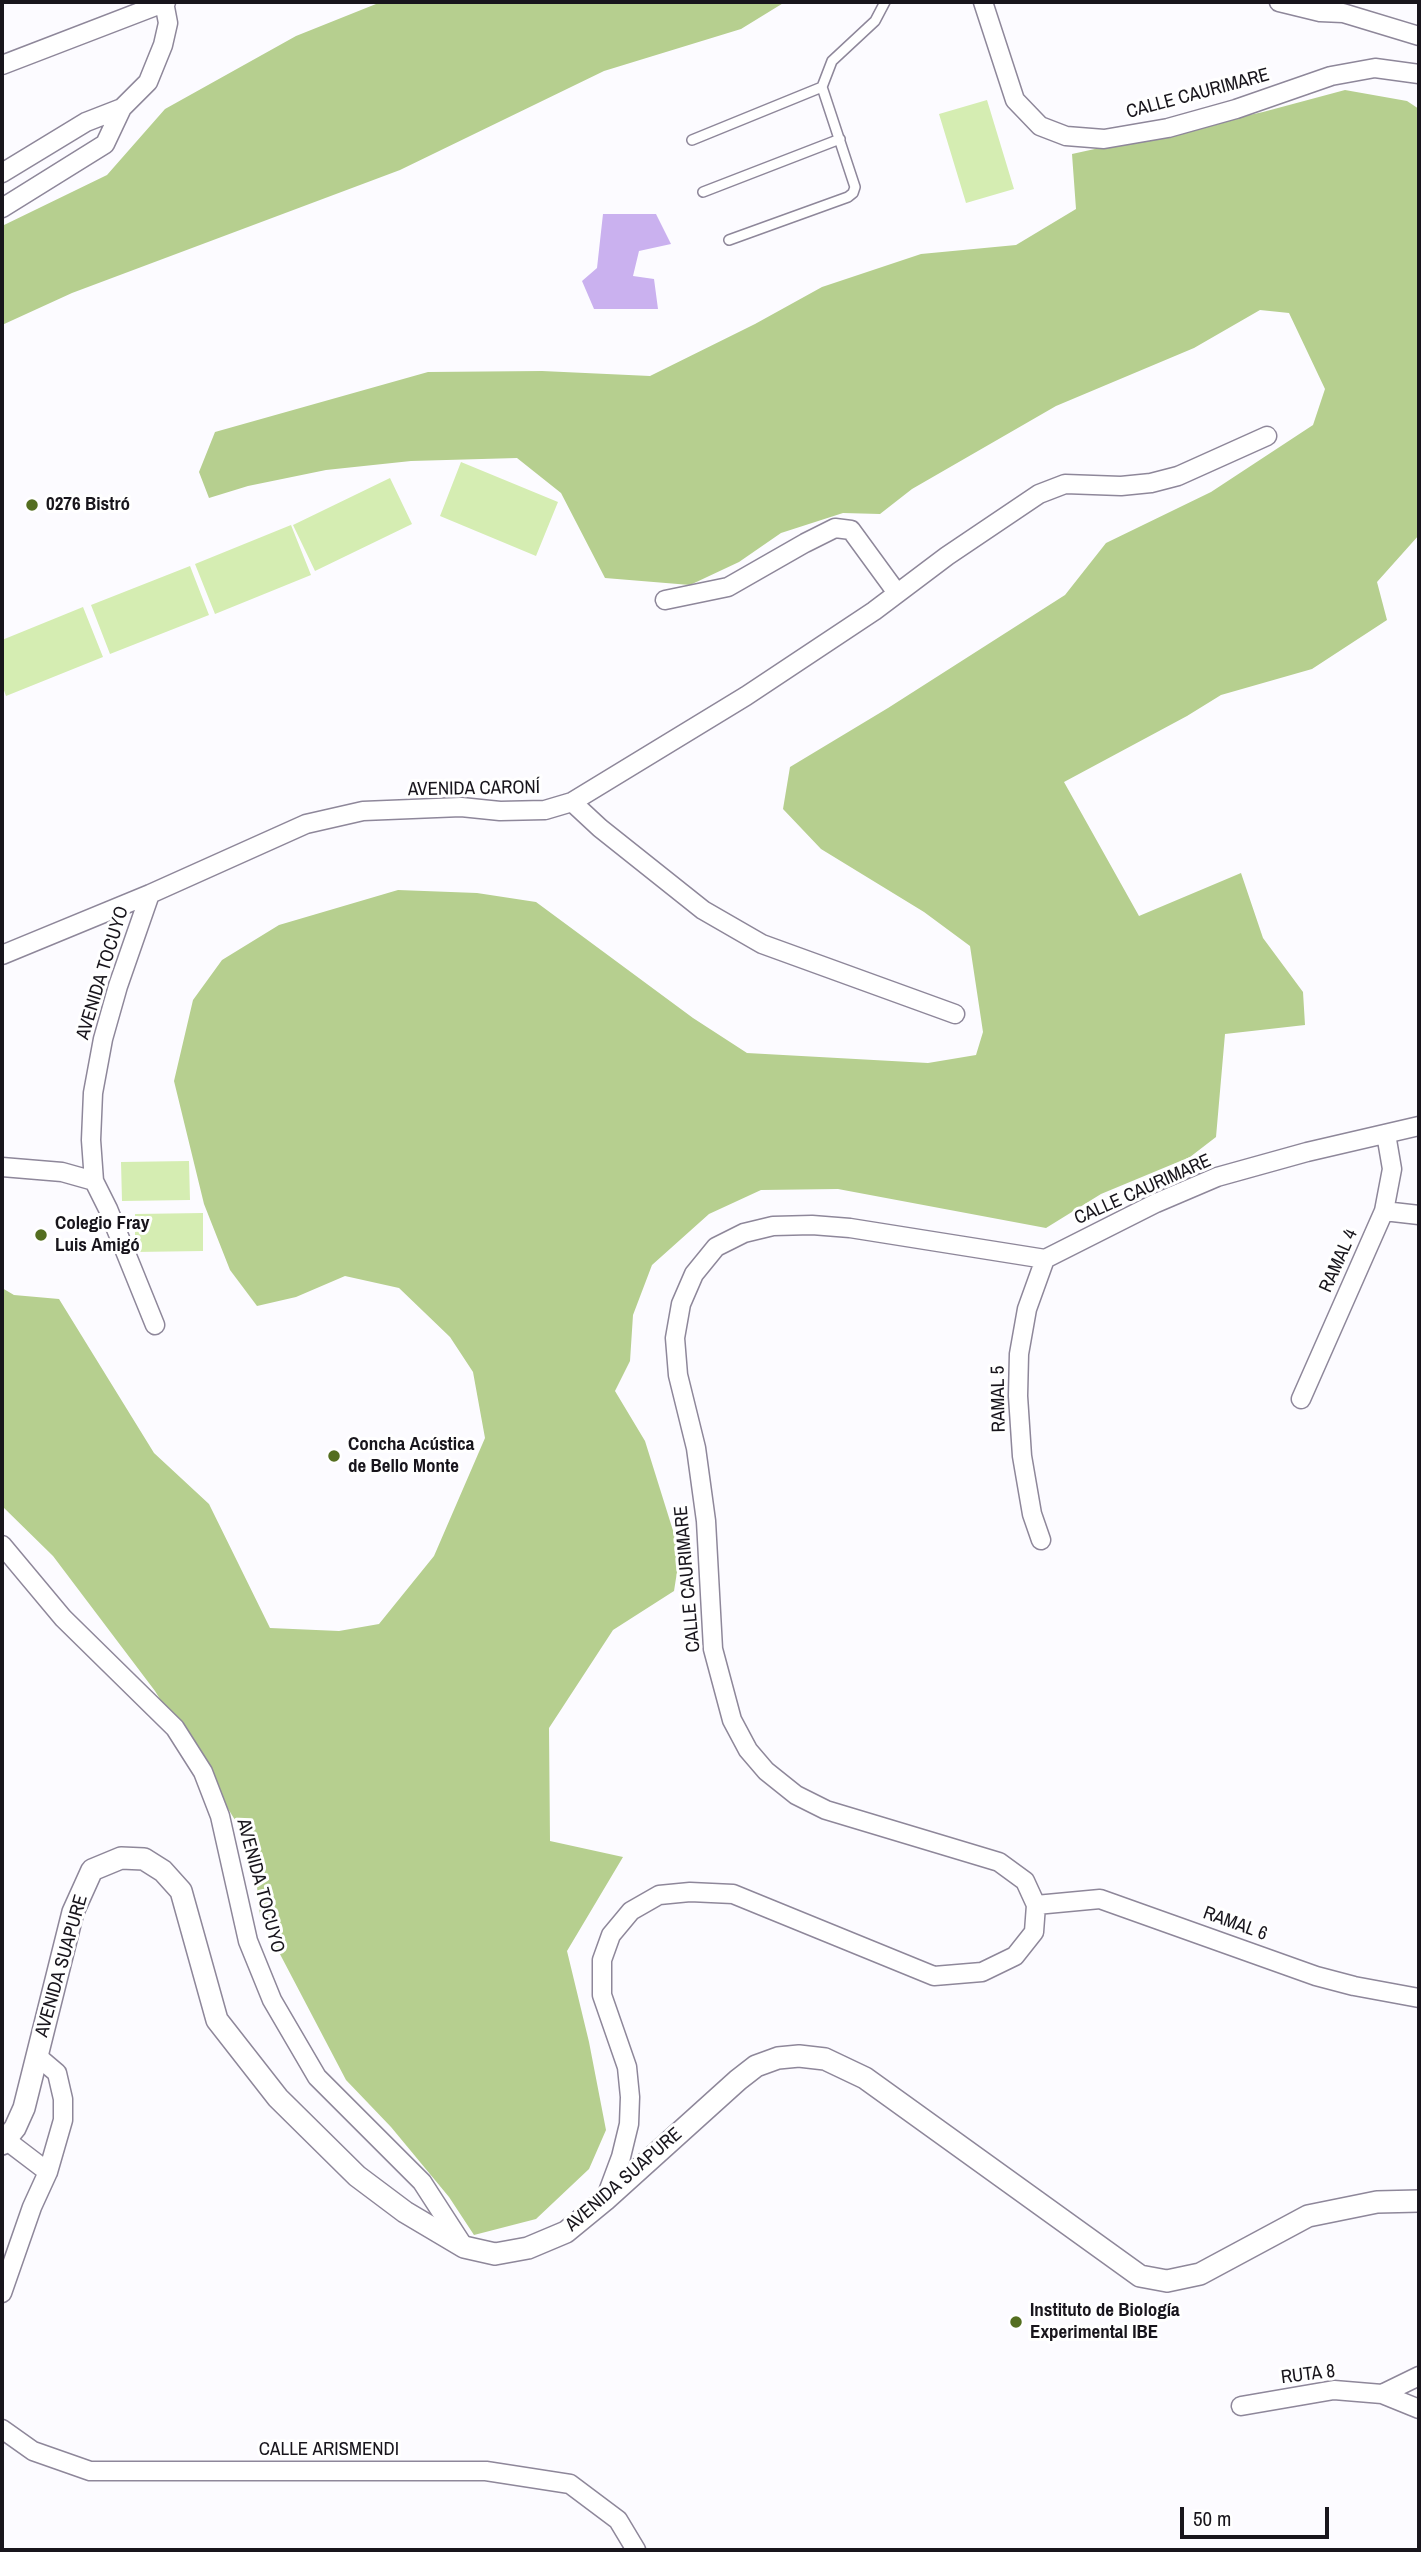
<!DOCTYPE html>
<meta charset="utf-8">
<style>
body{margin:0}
#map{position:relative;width:1421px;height:2552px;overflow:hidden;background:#fcfbff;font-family:"Archivo Narrow",sans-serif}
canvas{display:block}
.frame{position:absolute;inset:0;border:4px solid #18151c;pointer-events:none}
.scale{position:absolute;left:1180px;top:2507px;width:149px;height:32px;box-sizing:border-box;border:4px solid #18151c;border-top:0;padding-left:9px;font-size:21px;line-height:24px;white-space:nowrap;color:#18151c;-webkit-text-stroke:5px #fff;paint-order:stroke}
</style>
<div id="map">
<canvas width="1421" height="2552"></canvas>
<div class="frame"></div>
<div class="scale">50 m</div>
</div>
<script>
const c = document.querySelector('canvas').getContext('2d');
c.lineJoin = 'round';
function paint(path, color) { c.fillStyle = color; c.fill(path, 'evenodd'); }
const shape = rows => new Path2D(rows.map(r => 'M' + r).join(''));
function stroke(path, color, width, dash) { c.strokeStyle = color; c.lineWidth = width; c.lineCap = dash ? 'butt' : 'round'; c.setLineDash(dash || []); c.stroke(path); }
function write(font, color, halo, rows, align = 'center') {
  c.font = font + ' "Archivo Narrow",sans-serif'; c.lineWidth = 6; c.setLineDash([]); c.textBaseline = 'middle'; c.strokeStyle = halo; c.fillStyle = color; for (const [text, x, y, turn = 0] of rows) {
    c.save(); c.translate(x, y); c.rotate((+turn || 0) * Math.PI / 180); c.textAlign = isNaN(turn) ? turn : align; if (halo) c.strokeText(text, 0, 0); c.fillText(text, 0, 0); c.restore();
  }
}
const green = shape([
 [987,100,1014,189,966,203,939,114],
 [461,462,558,502,536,556,440,516],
 [390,478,412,524,315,571,293,525],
 [291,525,311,575,215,614,195,564],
 [190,566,209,615,110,654,91,605],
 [83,607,103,657,6,696,2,685,2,640],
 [189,1161,190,1200,122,1201,121,1162],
 [203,1213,203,1251,135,1252,135,1214]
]);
const forest = shape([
 [381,2,785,2,741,29,604,71,400,170,72,293,2,325,2,226,107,175,165,109,296,36],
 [1345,90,1407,101,1419,109,1419,535,1377,582,1387,620,1312,669,1221,695,1187,716,1064,782,1139,916,1241,873,1263,938,1303,992,1305,1025,1225,1034,1216,1137,1190,1157,1101,1194,1046,1228,838,1189,761,1190,709,1214,652,1265,633,1315,630,1361,615,1391,645,1441,680,1553,674,1591,613,1630,549,1728,550,1841,623,1857,567,1951,589,2042,606,2130,589,2169,536,2219,474,2235,449,2197,391,2127,346,2080,260,1916,253,1849,155,1691,53,1556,2,1506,2,1288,14,1295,59,1299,154,1453,209,1504,270,1628,339,1631,379,1624,434,1556,485,1438,473,1372,450,1337,399,1288,345,1276,296,1297,257,1306,230,1270,204,1204,174,1081,193,1000,222,960,279,925,398,890,477,893,536,902,693,1018,747,1053,928,1063,976,1055,983,1032,970,946,924,912,821,849,783,809,790,767,888,708,1065,595,1106,543,1211,492,1313,425,1325,389,1289,313,1260,310,1194,348,1056,406,912,489,880,514,843,513,781,533,739,562,690,585,605,578,561,493,517,458,411,461,326,470,248,486,209,498,199,472,215,432,428,372,542,371,650,376,755,324,822,287,921,254,1016,245,1076,209,1072,154,1263,112]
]);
const water = shape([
 [603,214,656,214,671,244,639,251,633,276,654,279,658,309,594,309,582,281,597,268]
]);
const service = shape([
 [692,140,822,87,832,61,875,21,885,2],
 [703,192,840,139],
 [729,240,848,197,853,193,855,187,822,87]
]);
const minor = shape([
 [983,2,1015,100,1040,126,1066,136,1104,139,1168,128,1236,109,1331,76,1375,68,1419,74],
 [1279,2,1320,12,1343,13,1419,36],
 [2,65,166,2],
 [2,173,86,122,122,108,148,82,163,45,168,23,164,2],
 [2,208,105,144,122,108],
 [665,600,728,587,805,543,835,528,851,530,897,593],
 [572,802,600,828,703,910,762,944,955,1014],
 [2,955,150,894,306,824,363,811,461,807,500,811,545,810,572,802,746,696,874,611,947,556,1039,494,1065,484,1121,486,1151,483,1178,476,1267,436],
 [2,1167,62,1172,94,1181,91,1140,93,1093,103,1039,118,986,150,894],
 [94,1181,108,1209,155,1325],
 [1384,1211,1419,1215],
 [1301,1399,1384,1211,1392,1169,1386,1134],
 [1041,1540,1032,1514,1022,1456,1018,1396,1019,1354,1027,1309,1045,1259],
 [2,1545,63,1618,175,1728,203,1772,220,1816,248,1941,272,2000,317,2077,422,2182,464,2247],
 [1036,1905,1100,1899,1316,1976,1354,1986,1419,1998],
 [6,2140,48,2172],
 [605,2200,621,2157,629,2124,630,2097,627,2067,602,1995,602,1960,611,1935,631,1911,659,1895,690,1892,733,1894,934,1976,982,1972,1015,1956,1034,1932,1036,1905,1025,1881,999,1862,826,1810,796,1795,766,1771,748,1750,732,1720,713,1649,706,1521,696,1448,678,1375,675,1338,681,1304,694,1274,716,1247,744,1233,773,1226,812,1225,850,1228,1045,1259,1156,1203,1217,1177,1307,1152,1419,1126],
 [2,2293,32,2207,48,2172,63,2120,63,2099,57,2073,37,2056],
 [1382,2394,1419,2409],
 [1241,2406,1334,2390,1382,2394,1419,2376],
 [2,2429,33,2451,90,2471,486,2471,570,2484,618,2520,636,2550]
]);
const tertiary = shape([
 [2,2144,15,2128,24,2108,73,1912,92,1870,121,1858,144,1859,163,1871,181,1891,217,2020,278,2098,357,2176,405,2212,464,2247,495,2254,528,2248,566,2232,605,2200,738,2080,756,2066,778,2058,799,2056,825,2059,865,2078,1140,2276,1167,2281,1200,2274,1308,2216,1377,2202,1419,2201]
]);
const markers = [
 [32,505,7,"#546e20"],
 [41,1235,7,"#546e20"],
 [334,1456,7,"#546e20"],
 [1016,2322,7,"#546e20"]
];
const streetNames = [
 ["CALLE CAURIMARE",1198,94,-15],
 ["AVENIDA CARONÍ",474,789,-1],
 ["AVENIDA TOCUYO",103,973,-73],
 ["CALLE CAURIMARE",1143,1190,-24],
 ["RAMAL 4",1339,1261,-66],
 ["RAMAL 5",999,1399,-91],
 ["CALLE CAURIMARE",688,1579,-95],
 ["AVENIDA TOCUYO",260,1886,75],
 ["RAMAL 6",1235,1924,20],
 ["AVENIDA SUAPURE",62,1966,-74],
 ["AVENIDA SUAPURE",624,2180,-41],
 ["RUTA 8",1308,2375,-7],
 ["CALLE ARISMENDI",329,2450]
];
const poiNames = [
 ["0276 Bistró",46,505],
 ["Colegio Fray",55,1224],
 ["Luis Amigó",55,1246],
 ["Concha Acústica",348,1445],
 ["de Bello Monte",348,1467],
 ["Instituto de Biología",1030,2311],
 ["Experimental IBE",1030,2333]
];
paint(green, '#d5edb2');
paint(forest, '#b6cf8f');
paint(water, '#cab1ef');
stroke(service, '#8e879a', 12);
stroke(minor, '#8e879a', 21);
stroke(tertiary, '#8e879a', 24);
stroke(service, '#fff', 9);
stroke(minor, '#fff', 18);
stroke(tertiary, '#fff', 21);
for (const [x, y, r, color] of markers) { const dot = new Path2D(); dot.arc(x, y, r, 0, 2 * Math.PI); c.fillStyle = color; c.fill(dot); stroke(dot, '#fff', 2.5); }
write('19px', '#18151c', '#fff', streetNames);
write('bold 19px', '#18151c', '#fff', poiNames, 'left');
</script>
